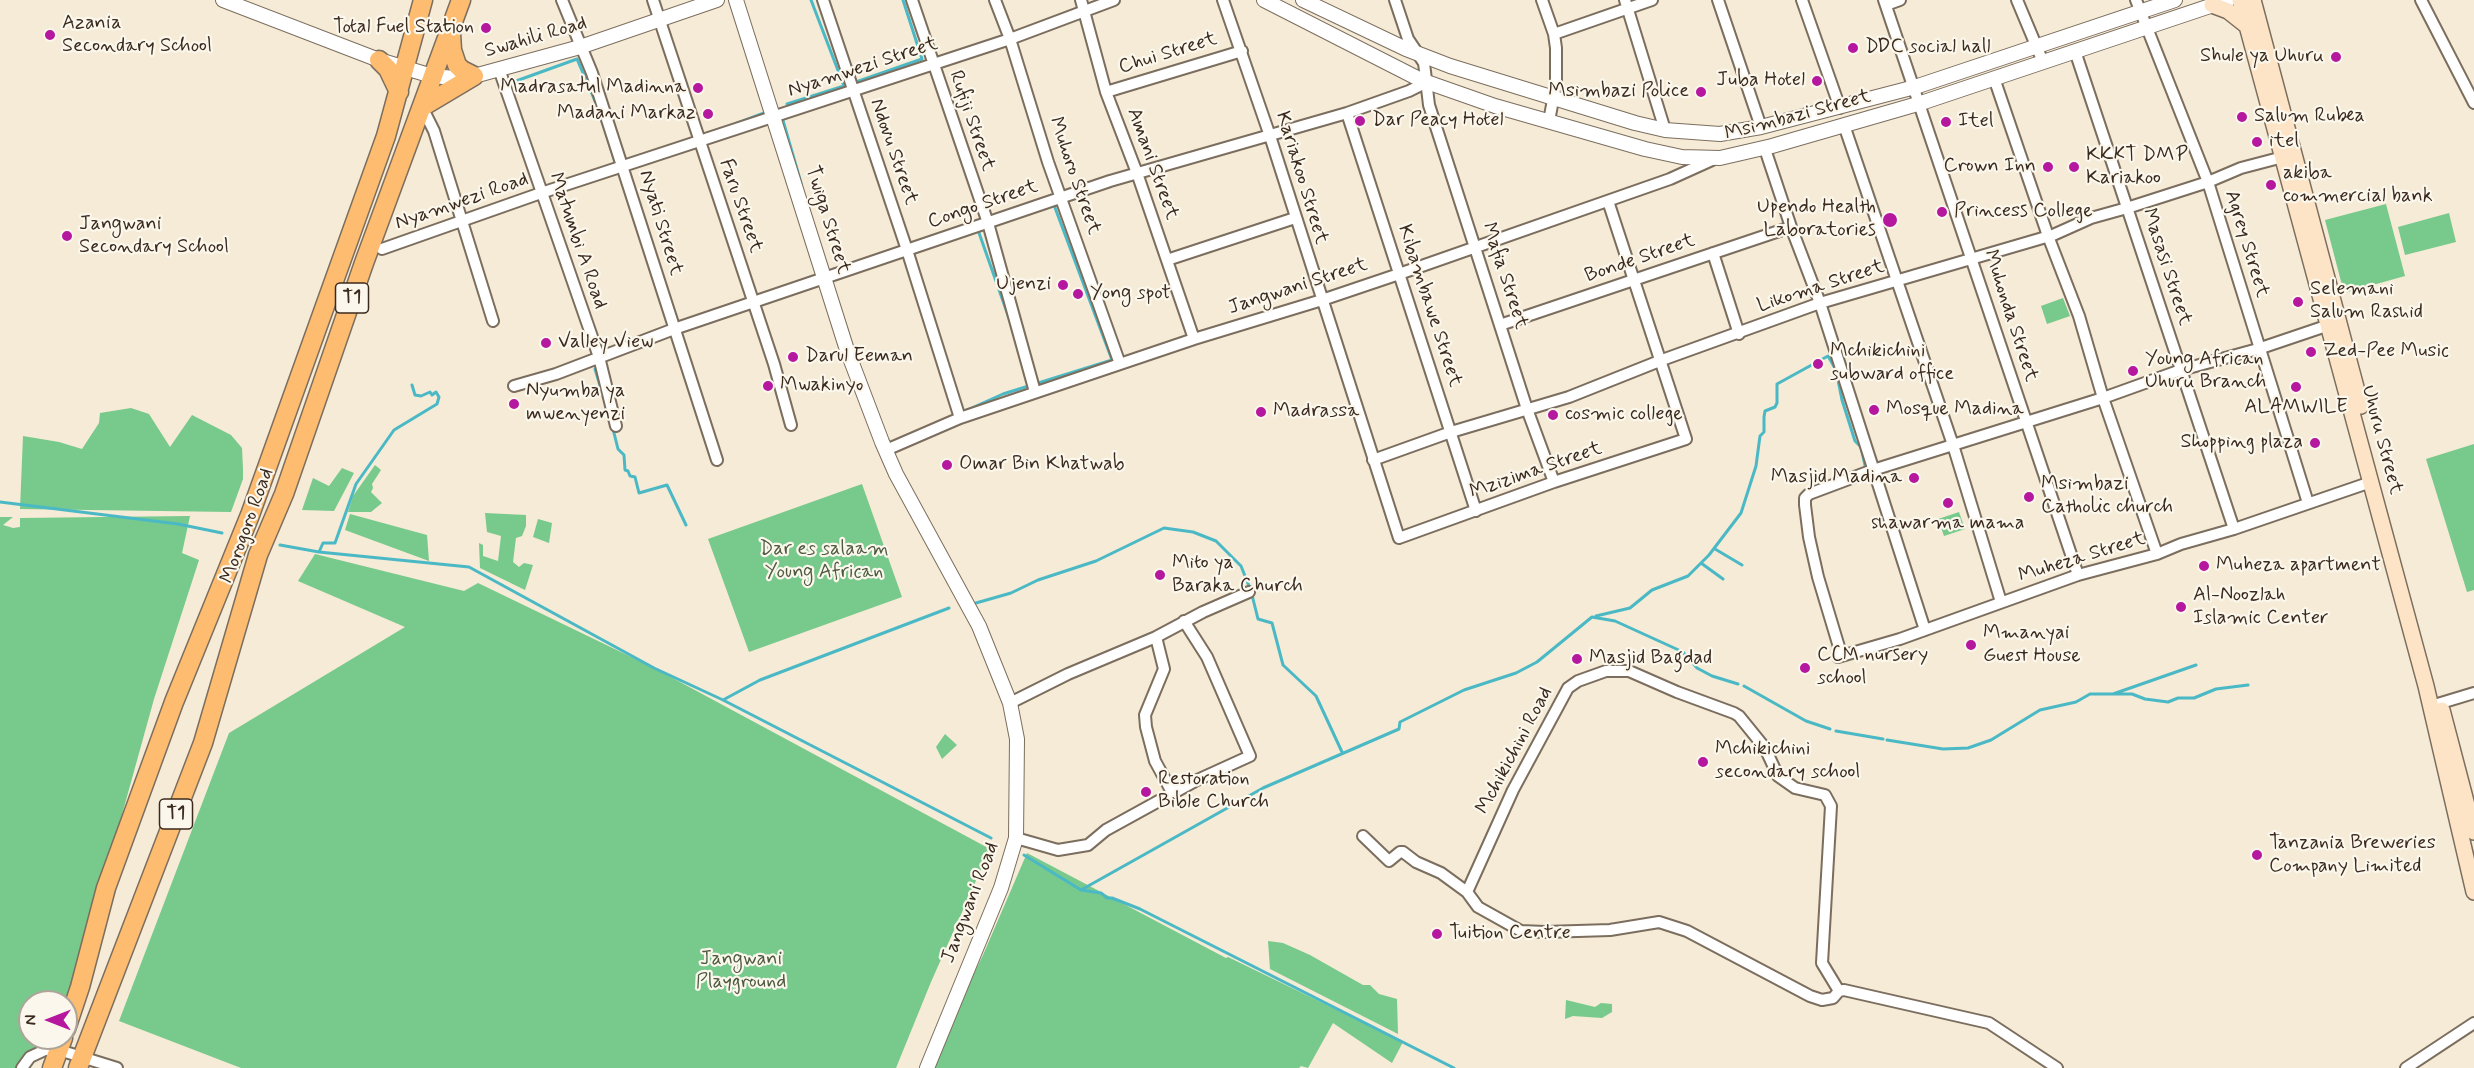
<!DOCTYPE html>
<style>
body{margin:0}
#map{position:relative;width:2474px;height:1068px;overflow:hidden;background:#f5ebd6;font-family:Mynerve,sans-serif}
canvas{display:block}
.north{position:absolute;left:18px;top:990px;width:60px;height:60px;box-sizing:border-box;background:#fbf7ec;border:2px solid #aea59a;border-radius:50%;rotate:270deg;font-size:16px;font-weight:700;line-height:24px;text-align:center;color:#3b2a1e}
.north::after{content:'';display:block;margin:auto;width:21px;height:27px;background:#b5179e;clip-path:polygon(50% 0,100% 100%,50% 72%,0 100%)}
</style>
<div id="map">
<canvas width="2474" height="1068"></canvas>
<div class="north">N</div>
</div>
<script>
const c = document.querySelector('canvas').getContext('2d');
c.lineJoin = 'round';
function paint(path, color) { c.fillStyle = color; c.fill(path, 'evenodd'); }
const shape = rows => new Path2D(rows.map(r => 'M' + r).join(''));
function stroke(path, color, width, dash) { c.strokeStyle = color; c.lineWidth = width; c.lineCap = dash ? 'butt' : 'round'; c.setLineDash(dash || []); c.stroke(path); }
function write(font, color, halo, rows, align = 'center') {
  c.font = font + ' Mynerve,sans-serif'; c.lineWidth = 4.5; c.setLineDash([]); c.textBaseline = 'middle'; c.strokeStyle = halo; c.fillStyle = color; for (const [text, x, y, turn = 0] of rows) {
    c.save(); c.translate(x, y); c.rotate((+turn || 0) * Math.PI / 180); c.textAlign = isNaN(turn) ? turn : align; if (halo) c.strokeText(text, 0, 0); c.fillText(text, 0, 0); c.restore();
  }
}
const green = shape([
 [2386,204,2405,276,2344,293,2325,220],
 [2449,213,2456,242,2405,255,2398,227],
 [2063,298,2070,316,2047,324,2041,306],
 [131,408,149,414,170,447,192,415,231,435,242,448,243,469,243,479,231,512,20,509,23,436,59,442,82,449,99,423,100,413],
 [2474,444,2474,590,2467,592,2426,459],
 [375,465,381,470,372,484,373,488,371,492,382,503,371,512,348,512,353,496],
 [342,468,354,473,334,511,302,510,313,478,329,486],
 [862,484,902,597,749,652,708,539],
 [1959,512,1965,529,1944,536,1938,519],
 [485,513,526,515,526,526,522,536,516,538,513,562,519,567,524,563,533,565,525,590,480,568,479,543,483,545,483,556,498,561,501,536,487,532],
 [350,514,427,535,429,561,345,530],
 [190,516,182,553,199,560,154,699,100,894,66,1002,30,1002,30,1038,43,1038,27,1056,24,1068,0,1068,0,517,13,517,3,525,13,528,20,527,20,518],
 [538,519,552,523,549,543,533,537],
 [315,554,464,591,478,583,654,668,990,849,931,982,896,1068,241,1068,119,1021,229,733,405,627,298,581],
 [945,734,957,745,942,759,936,747],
 [1027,853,1226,958,1228,957,1403,1042,1392,1063,1333,1023,1308,1068,1301,1066,1299,1068,933,1068,938,1046,983,955],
 [1268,941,1283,943,1310,955,1363,985,1370,985,1379,994,1397,999,1398,1034,1270,969],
 [1566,1000,1595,1007,1601,1003,1612,1004,1612,1012,1602,1018,1573,1016,1565,1019]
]);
const stream = shape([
 [842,41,856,82,922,59,903,0],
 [516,81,577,59,598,108,615,162],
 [787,104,844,86,811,0],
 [782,117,801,183],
 [735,124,764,113],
 [976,230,978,230,1010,321],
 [595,369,605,402],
 [965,411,1003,394,1112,360,1054,205],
 [613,429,618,449,624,455,625,470,628,471,630,476,635,477,639,493,667,485,686,525],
 [0,502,178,524,222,533],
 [280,545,319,552,469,567,654,668,723,700,991,838],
 [1715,549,1742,565],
 [319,552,323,543,335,543,356,484,394,430,437,404,439,397,436,392,432,395,430,392,421,396,415,395,412,385],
 [1701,563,1723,579],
 [976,603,1011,593,1038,580,1096,561,1164,528,1193,532,1216,541,1241,566,1251,591,1258,619,1272,623,1283,665,1316,696,1342,752],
 [1596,616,1630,608,1652,590,1688,576,1709,555,1741,513,1756,466,1760,436,1764,432,1764,417,1765,411,1775,407,1777,403,1777,384,1828,356,1836,370,1842,400,1855,441,1861,447,1866,470],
 [1744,686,1806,721,1830,729],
 [2113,694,2196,665],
 [723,700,760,680,949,608],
 [1836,731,1883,739],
 [1887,740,1943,749,1968,748,1991,740,2040,710,2076,702,2090,694,2132,694,2145,699,2168,702,2178,698,2194,698,2216,689,2248,685],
 [1024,855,1081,890,1101,893,1107,898,1112,898,1140,909,1454,1068],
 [1081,890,1263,788,1399,729,1400,722,1464,690,1516,673,1537,662,1592,617,1615,621,1683,652,1697,668,1712,676,1738,684]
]);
const minor = shape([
 [562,0,592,73,717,460],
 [653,0,774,364,791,425],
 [823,0,907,250,960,418],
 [912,0,988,223,1035,392],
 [995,0,1010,39,1048,162,1120,364],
 [1081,0,1106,92,1137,173,1194,339],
 [1223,0,1270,136,1399,538,1554,482,1686,439,1608,201],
 [1395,0,1408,39,1424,63,1429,105,1527,409,1554,482],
 [1542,0,1554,34,1556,48,1556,84,1549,121],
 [1625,0,1665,130],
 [1718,0,1761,127],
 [1802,0,1840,108],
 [1884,0,2078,575],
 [2017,0,2043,62],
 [2136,0,2208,182,2308,503],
 [2421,0,2474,103],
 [1886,5,1900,0],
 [1554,34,1652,0],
 [2075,51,2234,529],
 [499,69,599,357,616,426],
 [1994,78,2048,236,2079,316,2103,398,2157,554],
 [1106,92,1242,51],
 [422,107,434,131,493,321],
 [1347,113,1476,511],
 [1845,128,1953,445,2001,602],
 [1767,155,1791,227,1820,303,1925,630],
 [382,249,541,193,1010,39,1114,0],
 [1713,253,1739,334],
 [1167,260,1295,218],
 [1500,325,1791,227],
 [2329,325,2258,349,2181,370,2103,398,1873,470,1809,494,1805,498,1805,505,1809,537,1818,577,1839,647,1838,657,1900,639,2078,575,2157,554,2181,544,2234,529,2371,482],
 [514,386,556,374,674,329,1110,181,1347,113,1409,91,1421,85,1421,80],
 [886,450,960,418,1194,339,1322,300,1399,274,1670,179,1712,160],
 [1373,460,1451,432,1569,397,1662,360,1820,303,2053,235,2091,218,2127,208,2208,182,2241,168,2283,157],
 [1156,637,1164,669,1145,715,1146,727,1155,761,1173,794],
 [1010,703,1068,674,1156,637,1203,612,1249,592],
 [2431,706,2474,693],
 [1363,836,1389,861,1400,852,1403,852,1416,862,1441,873,1467,892],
 [1016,838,1058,850,1088,845,1106,830,1195,781,1250,756,1207,657,1184,621],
 [1839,991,1822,963,1831,806,1825,795,1795,788,1778,776,1765,748,1739,716,1734,713,1677,692,1629,671,1606,671,1578,681,1568,688,1513,790,1467,892,1478,907,1521,931,1545,932,1610,930,1659,922,1687,931,1810,996,1822,1000,1833,998,1839,991,1844,990,1989,1023,2057,1068],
 [22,1068,30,1057,45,1050,59,1050,117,1068],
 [2406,1068,2474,1023]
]);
const tertiary = shape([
 [223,0,379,60,432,76,455,78,474,76,580,47,717,0],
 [736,0,847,350,882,442,896,474,979,626,1010,703,1017,739,1016,838,1001,888,927,1068],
 [1264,0,1421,80,1495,106,1645,149,1682,157,1720,158,1772,146,1921,103,2228,0],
 [1303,0,1406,49,1450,66,1635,123,1665,130,1720,134,1761,127,1915,87,2175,0]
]);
const secondary = shape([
 [2240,0,2426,686,2474,892],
 [2253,0,2361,406],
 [2212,5,2228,11,2247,26],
 [2442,710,2474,832]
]);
const trunk = shape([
 [451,33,452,50,457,65,462,70,474,76],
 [379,60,388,69,399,92],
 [422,107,474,76],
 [66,1029,80,987,106,888,174,702,250,515,386,136,423,0],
 [52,1068,63,1038],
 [78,1068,203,743,258,555,284,494,364,263,461,0]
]);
const markers = [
 [486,28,6,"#b5179e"],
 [50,35,6,"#b5179e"],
 [1853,48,6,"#b5179e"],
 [2336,57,6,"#b5179e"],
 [1817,81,6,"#b5179e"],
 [698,88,6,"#b5179e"],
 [1701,92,6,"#b5179e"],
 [708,114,6,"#b5179e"],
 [2242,117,6,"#b5179e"],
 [1360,121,6,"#b5179e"],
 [1946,122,6,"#b5179e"],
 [2257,142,6,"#b5179e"],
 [2048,167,6,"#b5179e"],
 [2074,167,6,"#b5179e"],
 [2271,185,6,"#b5179e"],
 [1942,212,6,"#b5179e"],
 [1890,220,8,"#b5179e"],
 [67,236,6,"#b5179e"],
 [1063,285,6,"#b5179e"],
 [1078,294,6,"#b5179e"],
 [2298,302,6,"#b5179e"],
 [546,343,6,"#b5179e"],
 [2311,352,6,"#b5179e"],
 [793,357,6,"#b5179e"],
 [1818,364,6,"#b5179e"],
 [2133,371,6,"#b5179e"],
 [768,386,6,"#b5179e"],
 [2296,387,6,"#b5179e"],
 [514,404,6,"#b5179e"],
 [1874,410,6,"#b5179e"],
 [1261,412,6,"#b5179e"],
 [1553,415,6,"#b5179e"],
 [2315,443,6,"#b5179e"],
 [947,465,6,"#b5179e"],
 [1914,478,6,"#b5179e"],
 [2029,497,6,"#b5179e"],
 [1948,503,6,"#b5179e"],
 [2204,566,6,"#b5179e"],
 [1160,575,6,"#b5179e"],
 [2181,607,6,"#b5179e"],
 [1971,645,6,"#b5179e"],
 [1577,659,6,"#b5179e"],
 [1805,668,6,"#b5179e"],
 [1703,762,6,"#b5179e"],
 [1146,792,6,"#b5179e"],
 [2257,855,6,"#b5179e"],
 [1437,934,6,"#b5179e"]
];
const shields = [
 [352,298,33],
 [176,814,33]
];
const shieldNames = [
 ["T1",352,298],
 ["T1",176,814]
];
const poiNames = [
 ["Azania",62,24],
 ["Secondary School",62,47],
 ["Total Fuel Station",474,28,"right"],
 ["DDC social hall",1865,48],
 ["Shule ya Uhuru",2324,57,"right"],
 ["Juba Hotel",1805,81,"right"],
 ["Madrasatul Madinna",686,88,"right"],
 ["Msimbazi Police",1689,92,"right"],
 ["Madani Markaz",696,114,"right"],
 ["Salum Rubea",2254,117],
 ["Dar Peacy Hotel",1372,121],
 ["Itel",1958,122],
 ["itel",2269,142],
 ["KKKT DMP",2086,156],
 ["Kariakoo",2086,179],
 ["Crown Inn",2036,167,"right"],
 ["akiba",2283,174],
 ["commercial bank",2283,197],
 ["Upendo Health",1876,208,"right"],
 ["Laboratories",1876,231,"right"],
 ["Princess College",1954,212],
 ["Jangwani",79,225],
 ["Secondary School",79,248],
 ["Ujenzi",1051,285,"right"],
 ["Selemani",2310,290],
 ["Salum Rashid",2310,313],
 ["Yong spot",1090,294],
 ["Valley View",558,343],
 ["Mchikichini",1830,352],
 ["subward office",1830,375],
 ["Zed-Pee Music",2323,352],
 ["Darul Eeman",805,357],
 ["Young African",2145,360],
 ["Uhuru Branch",2145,383],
 ["Mwakinyo",780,386],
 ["Nyumba ya",526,392],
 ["mwenyenzi",526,415],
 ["ALAMWILE",2296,408,"center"],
 ["Mosque Madina",1886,410],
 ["Madrassa",1273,412],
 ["cosmic college",1565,415],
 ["Shopping plaza",2303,443,"right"],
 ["Omar Bin Khatwab",959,465],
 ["Masjid Madina",1902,478,"right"],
 ["Msimbazi",2041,485],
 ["Catholic church",2041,508],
 ["shawarma mama",1948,524,"center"],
 ["Mito ya",1172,564],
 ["Baraka Church",1172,587],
 ["Muheza apartment",2216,566],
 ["Al-Noozlah",2193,596],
 ["Islamic Center",2193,619],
 ["Mmanyai",1983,634],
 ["Guest House",1983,657],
 ["CCM nursery",1817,656],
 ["school",1817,679],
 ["Masjid Bagdad",1589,659],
 ["Mchikichini",1715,750],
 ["secondary school",1715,773],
 ["Restoration",1158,780],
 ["Bible Church",1158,803],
 ["Tanzania Breweries",2269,844],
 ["Company Limited",2269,867],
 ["Tuition Centre",1449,934]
];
const streetNames = [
 ["Swahili Road",536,38,-16],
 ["Chui Street",1168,54,-17],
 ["Nyamwezi Street",863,68,-18],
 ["Msimbazi Street",1798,116,-15],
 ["Rufiji Street",971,121,71],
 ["Ndovu Street",893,152,71],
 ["Amani Street",1152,164,70],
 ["Muhoro Street",1074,176,71],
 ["Kariakoo Street",1301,178,73],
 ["Nyamwezi Road",462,202,-19],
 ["Congo Street",983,205,-19],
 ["Faru Street",740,206,71],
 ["Twiga Street",827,220,73],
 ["Nyati Street",660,223,73],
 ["Matumbi A Road",577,241,71],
 ["Agrey Street",2246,244,73],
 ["Bonde Street",1640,259,-19],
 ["Masasi Street",2166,267,72],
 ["Mafia Street",1504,276,72],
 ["Jangwani Street",1298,287,-18],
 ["Likoma Street",1821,287,-18],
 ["Kibambawe Street",1429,306,72],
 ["Muhonda Street",2010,316,72],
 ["Uhuru Street",2381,440,75],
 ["Mzizima Street",1536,471,-19],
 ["Morogoro Road",248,526,-70],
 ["Muheza Street",2082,558,-17],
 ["Mchikichini Road",1515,751,-62],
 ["Jangwani Road",971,903,-69]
];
const parkNames = [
 ["Dar es salaam",824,550],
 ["Young African",824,573],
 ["Jangwani",741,960],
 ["Playground",741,983]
];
paint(green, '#77c98c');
stroke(stream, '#4bb9c5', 3);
stroke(minor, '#7c6e5e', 14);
stroke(tertiary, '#7c6e5e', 16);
stroke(secondary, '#7c6e5e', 18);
stroke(trunk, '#7c6e5e', 21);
stroke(minor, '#fff', 10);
stroke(tertiary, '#fff', 14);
stroke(secondary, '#fee4c6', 15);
stroke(trunk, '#fdbc70', 18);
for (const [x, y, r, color] of markers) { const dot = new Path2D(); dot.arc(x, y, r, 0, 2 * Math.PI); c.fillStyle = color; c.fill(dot); stroke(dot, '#fbf7ec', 2); }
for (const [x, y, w] of shields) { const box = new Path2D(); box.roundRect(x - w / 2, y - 15, w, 30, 4.5); c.fillStyle = '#fbf7ec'; c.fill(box); stroke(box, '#3b2a1e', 1.5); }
write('bold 18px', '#3b2a1e', null, shieldNames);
write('20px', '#3b2a1e', '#fbf7ec', poiNames, 'left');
write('20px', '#3b2a1e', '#fbf7ec', streetNames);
write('20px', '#4d5a3f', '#fbf7ec', parkNames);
</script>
